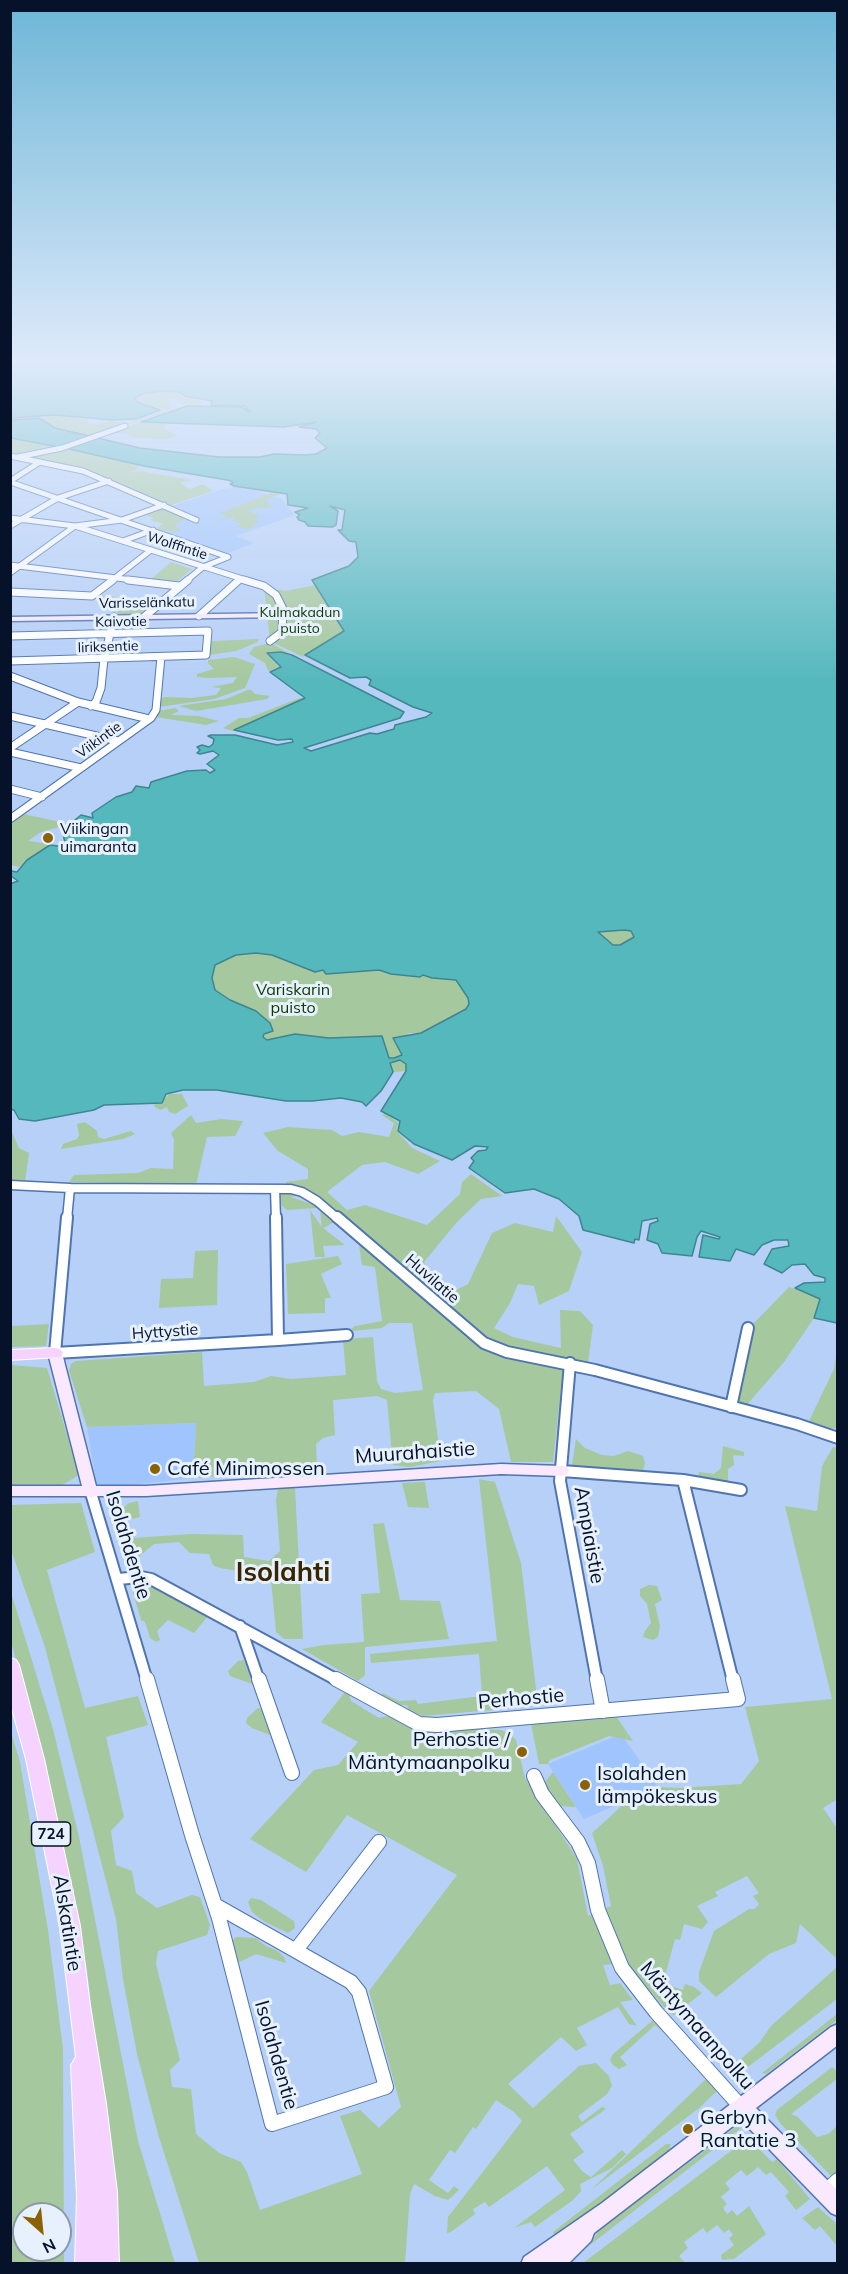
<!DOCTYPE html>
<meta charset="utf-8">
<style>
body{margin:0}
#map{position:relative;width:848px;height:2274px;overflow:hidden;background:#b7d0f7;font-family:Mulish,sans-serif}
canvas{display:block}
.frame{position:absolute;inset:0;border:12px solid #051229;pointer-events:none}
.north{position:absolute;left:12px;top:2202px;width:60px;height:60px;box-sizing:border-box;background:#e7f0fd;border:2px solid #8d97a8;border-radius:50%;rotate:153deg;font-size:16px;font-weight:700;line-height:24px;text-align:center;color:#051229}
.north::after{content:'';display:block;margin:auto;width:21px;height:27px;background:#8b6203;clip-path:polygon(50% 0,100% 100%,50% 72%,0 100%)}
</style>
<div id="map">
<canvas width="848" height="2274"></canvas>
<div class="frame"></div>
<div class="north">N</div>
</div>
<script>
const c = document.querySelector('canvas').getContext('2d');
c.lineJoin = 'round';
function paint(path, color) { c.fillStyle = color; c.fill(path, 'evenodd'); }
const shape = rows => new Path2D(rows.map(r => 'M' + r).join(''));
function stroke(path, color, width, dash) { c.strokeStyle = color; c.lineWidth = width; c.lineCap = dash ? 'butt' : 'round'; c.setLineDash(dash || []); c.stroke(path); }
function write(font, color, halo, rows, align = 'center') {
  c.font = font + ' Mulish,sans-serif'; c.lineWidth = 6; c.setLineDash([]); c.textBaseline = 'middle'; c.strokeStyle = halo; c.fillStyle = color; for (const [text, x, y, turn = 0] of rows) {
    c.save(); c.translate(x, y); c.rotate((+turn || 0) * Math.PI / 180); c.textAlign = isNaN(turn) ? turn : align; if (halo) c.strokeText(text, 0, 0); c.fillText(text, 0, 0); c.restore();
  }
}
const built = shape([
 [241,486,282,499,295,515,236,536,254,543,226,554,158,530,194,516,172,506,223,489],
 [196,1423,193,1478,97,1489,87,1427],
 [621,1734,658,1787,584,1819,548,1764]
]);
const green = shape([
 [157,391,180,392,185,396,197,398,205,405,180,404,179,400,170,399,172,408,167,411,83,440,87,436,55,429,41,418,55,415,89,420,88,423,96,425,109,421,130,423,166,410,141,403,134,398,142,394],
 [138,423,164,424,167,425,163,428,177,436,167,439,134,438,126,433,110,433],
 [10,439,111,458,139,466,136,470,128,473,140,471,187,479,193,480,180,483,190,489,203,484,213,491,171,505,85,470,11,454],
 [271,493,280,494,266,500,268,502,266,503,272,505,271,507,247,510,259,516,255,519,258,521,253,527,246,529,236,526,242,524,234,521,234,517,211,522,227,517,220,513,222,512],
 [162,508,187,518,175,525,180,530,178,532,155,529,163,524,150,520,154,518,143,514],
 [171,562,192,569,174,584,150,580],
 [316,585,344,631,303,657,270,641,264,587,285,591],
 [99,595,119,597,150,605,140,615,117,615,118,607,110,607,110,601,102,600,104,598,97,597],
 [259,639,258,642,236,651,209,655,212,641],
 [266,644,273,644,290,654,282,652,266,653,279,667,268,671,265,663,249,654,254,647],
 [234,657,255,664,245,688,214,699,158,707,160,699,165,697,191,698,216,695,221,688,211,687,233,683,237,677,208,678,197,677,197,674,214,669,208,663,208,660],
 [248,690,251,690,255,694,270,696,267,699,196,711,179,706,226,699],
 [300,698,304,698,233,731,223,728,239,718,248,718],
 [175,708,179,711,171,715,199,716,219,721,206,725,156,717,159,711],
 [23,814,70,824,41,832,28,841,51,844,19,867,11,865,11,823],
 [624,930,631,931,635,937,620,945,613,945,597,931],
 [256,953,272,955,315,972,323,970,336,974,356,970,379,970,391,974,420,977,423,975,432,978,456,980,468,998,469,1004,466,1009,421,1033,408,1033,401,1051,406,1064,406,1071,393,1072,381,1036,329,1038,295,1034,271,1041,263,1037,256,1011,230,1000,215,990,212,978,215,965,236,955],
 [169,1094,182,1094,188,1106,175,1114,169,1112,167,1107,160,1110,154,1106,155,1104,161,1103],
 [385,1114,398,1122,397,1131,412,1148,440,1161,418,1174,385,1162,362,1165,327,1192,347,1210,365,1205,427,1225,460,1194,462,1182,471,1174,502,1196,481,1199,457,1222,424,1262,434,1283,448,1294,468,1284,492,1233,515,1223,553,1232,556,1216,582,1252,569,1291,539,1305,534,1286,518,1284,510,1303,494,1328,513,1337,561,1348,560,1310,580,1311,593,1325,588,1363,564,1359,553,1462,511,1462,499,1409,476,1391,435,1393,433,1401,441,1461,410,1467,393,1465,387,1400,377,1396,333,1400,335,1435,323,1438,316,1444,317,1470,193,1478,196,1423,87,1427,69,1371,71,1364,76,1361,202,1352,204,1386,254,1382,271,1376,291,1379,346,1375,343,1341,345,1339,373,1337,377,1381,381,1389,395,1393,423,1390,412,1323,389,1323,382,1328,352,1331,351,1329,355,1326,382,1321,375,1267,362,1265,356,1226,310,1192,289,1188,286,1182,308,1179,308,1169,278,1151,263,1133,288,1127,332,1130,342,1136,359,1132,389,1137,394,1123,382,1115],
 [191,1115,196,1123,221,1119,243,1121,235,1136,207,1137,196,1185,69,1182,74,1175,138,1173,151,1168,173,1169,174,1139,171,1133],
 [85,1122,97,1131,98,1137,104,1139,131,1131,135,1134,123,1139,61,1149,63,1144,77,1139,79,1135,77,1124],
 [10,1128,19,1148,29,1153,25,1182,11,1182],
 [279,1193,300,1195,291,1197,317,1206,317,1208,287,1210,282,1206],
 [310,1210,322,1227,320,1211,335,1222,323,1228,345,1245,323,1246,325,1257,315,1257],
 [218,1250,217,1305,159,1308,161,1279,193,1278,195,1251],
 [338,1256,342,1264,321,1274,331,1298,325,1298,325,1313,288,1314,286,1264],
 [789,1287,820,1298,814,1318,784,1362,745,1407,736,1404,754,1323],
 [49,1324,46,1346,11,1347,11,1326],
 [837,1350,837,1428,827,1429,808,1423,834,1369],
 [11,1365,47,1368,79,1475,62,1485,11,1485],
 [576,1439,585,1448,602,1455,614,1456,628,1451,643,1456,645,1463,643,1471,572,1465],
 [723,1446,744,1452,744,1456,733,1455,734,1465,728,1469,728,1484,697,1479,699,1472,714,1474,721,1468],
 [833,1447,838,1448,838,1799,823,1808,837,1828,837,1959,800,1924,796,1943,769,1954,716,1997,699,1981,699,1972,714,1931,749,1909,755,1909,759,1904,753,1896,759,1893,747,1876,715,1892,718,1896,697,1906,708,1922,702,1929,684,1924,680,1940,675,1939,663,1983,683,1990,685,1984,694,1987,702,1993,674,2015,670,2014,626,1963,603,1965,610,1985,620,1983,633,2000,620,2002,637,2026,629,2024,618,2007,577,2028,587,2045,576,2051,561,2037,508,2084,533,2108,579,2066,596,2063,609,2076,612,2086,607,2094,578,2116,582,2122,602,2107,606,2109,570,2134,584,2152,573,2160,583,2172,591,2177,622,2150,626,2154,612,2168,580,2184,581,2191,573,2200,535,2227,531,2222,514,2228,565,2190,547,2166,489,2207,485,2202,473,2209,475,2214,451,2232,447,2233,448,2217,522,2121,514,2112,496,2100,476,2129,473,2127,455,2153,450,2150,429,2180,448,2193,454,2186,459,2190,448,2200,435,2196,414,2184,410,2194,405,2263,199,2263,158,2134,137,2054,123,1979,116,1919,45,1647,11,1550,11,1505,81,1503,95,1552,47,1570,85,1708,138,1696,148,1725,106,1737,124,1817,111,1831,116,1865,132,1871,136,1893,157,1908,192,1895,200,1897,210,1925,207,1935,158,1951,156,1964,180,2060,170,2070,172,2087,191,2089,196,2134,219,2153,241,2162,247,2172,260,2210,362,2174,340,2116,360,2110,379,2128,401,2107,369,1991,457,1875,347,1815,306,1872,250,1839,314,1770,338,1765,358,1742,321,1722,345,1692,349,1694,351,1701,379,1718,388,1716,419,1733,479,1727,481,1729,501,1730,511,1735,516,1740,525,1778,577,1859,588,1916,611,1906,603,1866,592,1833,602,1824,629,1799,658,1787,679,1788,741,1784,759,1761,745,1707,832,1699,785,1506,817,1511,822,1466],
 [479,1479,495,1482,521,1563,538,1706,423,1716,409,1711,407,1705,400,1705,381,1695,383,1693,399,1701,416,1700,418,1704,482,1696,479,1654,371,1663,370,1654,497,1641],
 [425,1482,429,1508,408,1507,402,1483],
 [295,1488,303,1639,284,1639,276,1632,271,1580,256,1574,220,1568,213,1565,209,1554,190,1553,179,1542,154,1544,135,1560,122,1551,118,1540,119,1530,131,1528,132,1538,192,1534,243,1535,244,1557,269,1561,280,1551,276,1500,278,1489],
 [138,1501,140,1517,119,1522,114,1519,115,1514,129,1503],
 [384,1523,400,1600,440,1601,449,1639,365,1647,365,1675,358,1681,302,1649,324,1645,364,1642,361,1594,380,1593,373,1524],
 [649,1585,657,1586,662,1600,655,1604,660,1626,658,1637,653,1640,643,1637,645,1631,651,1623,647,1604,640,1596,640,1589],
 [152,1586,208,1616,194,1633,168,1620,157,1631,160,1640,156,1642,150,1638,145,1622,141,1620,133,1593,135,1589],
 [10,1589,53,1729,79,1837,138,2141,175,2263,118,2263,106,2129,87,1970,65,1854,37,1734,11,1642],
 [244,1660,252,1684,230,1676,228,1671,238,1661],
 [258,1708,263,1709,270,1735,252,1728,246,1723,247,1718],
 [616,1716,633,1741,609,1736,550,1760,548,1764,539,1764,531,1724,534,1722],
 [11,1732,20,1762,48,1930,63,2049,64,2263,11,2263,10,2149,12,2147],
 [24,2214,60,2214,60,2250,24,2250],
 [553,1772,576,1807,558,1806,544,1783],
 [251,1898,261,1900,294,1921,295,1928,288,1933,265,1922,252,1912,248,1902],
 [236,1937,255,1938,266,1946,276,1950,284,1957,286,1963,256,1954,237,1963,232,1941],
 [837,1967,837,1999,740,2073,734,2065,759,2043,771,2026],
 [837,2014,837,2020,766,2074,762,2073],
 [653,2020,665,2034,655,2025,620,2057,627,2065,619,2069,613,2065,610,2060,613,2054],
 [832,2067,837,2071,837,2079,791,2114,798,2117,817,2137,828,2134,837,2126,837,2171,831,2176,780,2123,775,2115,777,2110],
 [707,2078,717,2091,698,2109,592,2189],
 [736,2127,741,2128,590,2245,599,2230],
 [748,2138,772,2162,777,2159,810,2199,796,2210,785,2196,789,2192,771,2172,766,2175,758,2167,747,2176,741,2170,725,2183,730,2189,721,2197,727,2204,723,2208,727,2214,732,2210,737,2216,749,2206,766,2234,734,2259,722,2260,721,2255,734,2245,729,2238,733,2235,729,2229,724,2233,717,2225,707,2233,703,2228,684,2242,688,2248,679,2256,685,2263,583,2263],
 [666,2144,671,2144,668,2153,555,2236,553,2232],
 [818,2207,837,2224,837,2246,820,2226,815,2230,802,2218]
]);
const water = shape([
 [11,364,837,364,837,1323,814,1318,820,1299,795,1288,804,1283,825,1282,825,1278,814,1275,805,1264,792,1265,782,1273,764,1264,772,1249,789,1246,788,1240,774,1240,762,1245,754,1255,736,1249,730,1261,699,1257,703,1235,719,1239,720,1237,701,1231,697,1237,692,1256,662,1253,658,1244,647,1240,650,1224,658,1221,657,1218,642,1221,639,1240,635,1239,634,1243,583,1230,579,1216,559,1199,534,1189,505,1193,469,1168,474,1161,471,1158,478,1151,486,1150,488,1147,475,1146,452,1160,414,1144,398,1131,400,1121,381,1111,406,1071,406,1064,400,1060,390,1063,393,1072,381,1091,366,1106,362,1102,341,1098,312,1101,286,1101,217,1090,183,1090,166,1094,162,1103,104,1105,94,1110,35,1121,19,1119,14,1110,10,1109,10,884,18,881,11,876,11,871,17,872,27,860,50,845,66,847,63,834,70,824,81,815,93,818,92,813,116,797,132,792,136,786,149,788,151,782,187,771,206,770,210,773,215,770,207,764,219,755,213,751,200,754,197,753,200,750,197,747,202,745,209,747,213,744,214,739,208,736,211,735,235,735,277,745,293,742,292,739,278,740,234,730,305,698,270,672,281,667,267,653,281,652,292,655,404,712,400,718,304,748,311,751,370,733,377,734,394,729,395,725,426,717,432,713,413,707,369,685,371,680,366,677,350,678,305,655,344,631,312,580,349,566,358,557,356,542,349,541,338,530,342,530,345,510,330,506,338,511,336,525,333,527,308,526,305,522,299,520,297,517,300,515,295,512,308,508,288,505,287,494,234,486,230,484,233,483,231,481,227,480,144,466,69,449,73,446,58,447,11,438,11,420,39,418,55,428,140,448,219,457,260,457,274,454,306,455,316,454,327,448,315,438,320,433,316,429,299,427,316,422,284,427,141,422,187,406,241,407,250,412,245,406,211,405,212,401,185,396,180,392,162,391,142,394,135,398,137,402,160,410,136,419,111,420,55,415,11,418,11,364],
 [624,930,631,931,634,937,620,945,613,945,598,932,624,930],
 [256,953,272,955,315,972,323,970,326,974,379,970,391,974,420,977,423,975,432,978,456,980,468,998,469,1004,466,1009,421,1033,393,1038,402,1055,394,1058,389,1058,382,1036,329,1038,295,1034,267,1040,263,1037,264,1034,273,1031,270,1023,256,1011,230,1000,215,990,212,978,215,965,236,955,256,953]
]);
const streetFar4 = shape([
 [10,456,83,471,196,520],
 [18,457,62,448,125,426],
 [10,481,40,462],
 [10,482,228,557],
 [10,518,75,526,249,581],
 [10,526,58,498,109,481],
 [123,541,153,530],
 [10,565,141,581],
 [10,573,75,526,122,520,164,505],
 [111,581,151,550],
 [186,581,203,567,228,557],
 [238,581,240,579]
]);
const streetFar3 = shape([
 [128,580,179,586],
 [244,580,264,586,276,595,283,609,282,632,270,641],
 [10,592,92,596,113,580],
 [199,616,239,580],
 [144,617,188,580],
 [10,636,208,631,206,655,10,661],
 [10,676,78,702,149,719],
 [91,706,96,702,101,688,104,659,114,617],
 [10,716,118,741],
 [10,748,78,702],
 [10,752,81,768],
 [10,789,42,797],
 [10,819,151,718,156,710,161,657]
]);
const streetFar2 = shape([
 [10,1185,70,1188,291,1189,302,1192,317,1201,338,1219],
 [275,1189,276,1219],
 [67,1219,70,1188]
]);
const streetFar1 = shape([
 [67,1217,55,1353,278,1340,276,1217],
 [337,1217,484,1343,507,1352,595,1370,797,1424,838,1438],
 [278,1340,347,1335],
 [570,1363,560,1481,597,1681],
 [731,1407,748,1328],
 [562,1471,683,1480,741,1490],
 [683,1480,733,1681],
 [91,1493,147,1681],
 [118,1579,141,1577,151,1579,339,1681],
 [240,1626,259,1681]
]);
const street = shape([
 [147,1679,192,1835,219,1918,272,2124,386,2087,359,1992,351,1982,215,1905],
 [259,1679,292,1773],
 [336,1679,419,1724,437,1725,738,1699,733,1679],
 [597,1679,603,1711],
 [534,1776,542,1794,578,1842,588,1863,598,1910,622,1968,656,2012,742,2108],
 [296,1950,379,1842],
 [824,2193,838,2180]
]);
const secondary = shape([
 [287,613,288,615,284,617,10,621,10,617,287,613],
 [55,1348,60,1350,62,1353,96,1486,146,1486,501,1464,562,1466,567,1467,569,1471,567,1475,562,1476,501,1474,146,1496,96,1496,91,1498,86,1496,10,1496,10,1486,82,1486,48,1353,50,1350,55,1348],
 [838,2024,838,2045,756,2108,838,2191,838,2216,831,2213,741,2120,594,2233,591,2241,568,2264,521,2264,524,2257,602,2203,831,2027,838,2024]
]);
const primary = shape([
 [55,1348,60,1349,63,1353,60,1357,10,1360,10,1350,55,1348],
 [10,1658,16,1660,19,1665,44,1759,80,1926,90,2006,106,2104,117,2192,119,2264,75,2264,77,2197,71,2065,76,2057,60,1926,26,1759,10,1702,10,1658]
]);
const markers = [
 [48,838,6,"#8b6203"],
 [155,1469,6,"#8b6203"],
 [522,1752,6,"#8b6203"],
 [585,1785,6,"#8b6203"],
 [688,2129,6,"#8b6203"]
];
const farStreetnames = [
 ["Wolffintie",177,546,18],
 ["Varisselänkatu",147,603,-1],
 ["Kaivotie",121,622,-1],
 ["Iiriksentie",108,647,-2],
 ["Viikintie",99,740,-36]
];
const farParknames = [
 ["Kulmakadun",300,613],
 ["puisto",300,629]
];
const shields = [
 [51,1834,39]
];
const shieldNames = [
 ["724",51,1834]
];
const poiNames = [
 ["Viikingan",60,829],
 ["uimaranta",60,847]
];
const parkNames = [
 ["Variskarin",293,990],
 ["puisto",293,1008]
];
const streetNames = [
 ["Huvilatie",432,1279,41],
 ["Hyttystie",165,1332,-4]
];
const nearStreetnames = [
 ["Muurahaistie",415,1453,-4],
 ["Ampiaistie",589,1535,80],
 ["Isolahdentie",128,1545,73],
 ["Perhostie",521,1699,-5],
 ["Alskatintie",67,1923,81],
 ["Mäntymaanpolku",697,2026,49],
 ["Isolahdentie",276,2055,74]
];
const nearPoinames = [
 ["Café Minimossen",167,1469],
 ["Perhostie /",510,1740,"right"],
 ["Mäntymaanpolku",510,1763,"right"],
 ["Isolahden",597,1774],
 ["lämpökeskus",597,1797],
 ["Gerbyn",700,2118],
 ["Rantatie 3",700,2141]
];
const nearDistrictnames = [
 ["Isolahti",283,1573]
];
paint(built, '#a0c4fd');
paint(green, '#a6c89e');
paint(water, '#55b8bd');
stroke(water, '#3d8691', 1.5);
stroke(streetFar4, '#4f74af', 7);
stroke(streetFar3, '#4f74af', 9);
stroke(streetFar2, '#4f74af', 11);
stroke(streetFar1, '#4f74af', 14);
stroke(street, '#4f74af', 16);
stroke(secondary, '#4f74af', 3);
stroke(primary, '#fff', 2);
stroke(streetFar4, '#fff', 5);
stroke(streetFar3, '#fff', 7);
stroke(streetFar2, '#fff', 8);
stroke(streetFar1, '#fff', 10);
stroke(street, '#fff', 14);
paint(secondary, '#fae9fe');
paint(primary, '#f5d3fe');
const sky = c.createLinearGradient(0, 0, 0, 682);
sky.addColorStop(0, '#6db6d7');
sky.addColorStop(0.53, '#dfeafb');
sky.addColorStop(1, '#dfeafb00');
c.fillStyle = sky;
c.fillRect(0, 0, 848, 682);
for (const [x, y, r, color] of markers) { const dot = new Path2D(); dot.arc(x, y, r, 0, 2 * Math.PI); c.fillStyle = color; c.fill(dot); stroke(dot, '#e7f0fd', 2); }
write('14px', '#051229', '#e7f0fd', farStreetnames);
write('14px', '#0d3a00', '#e7f0fd', farParknames);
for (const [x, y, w] of shields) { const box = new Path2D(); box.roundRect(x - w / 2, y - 12, w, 24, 4.5); c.fillStyle = '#e7f0fd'; c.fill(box); stroke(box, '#051229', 1.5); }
write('bold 15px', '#051229', null, shieldNames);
write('16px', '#051229', '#e7f0fd', poiNames, 'left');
write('16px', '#0d3a00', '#e7f0fd', parkNames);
write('16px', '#051229', '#e7f0fd', streetNames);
write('20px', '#051229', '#e7f0fd', nearStreetnames);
write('20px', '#051229', '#e7f0fd', nearPoinames, 'left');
write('bold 27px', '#392500', '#e7f0fd', nearDistrictnames);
</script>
